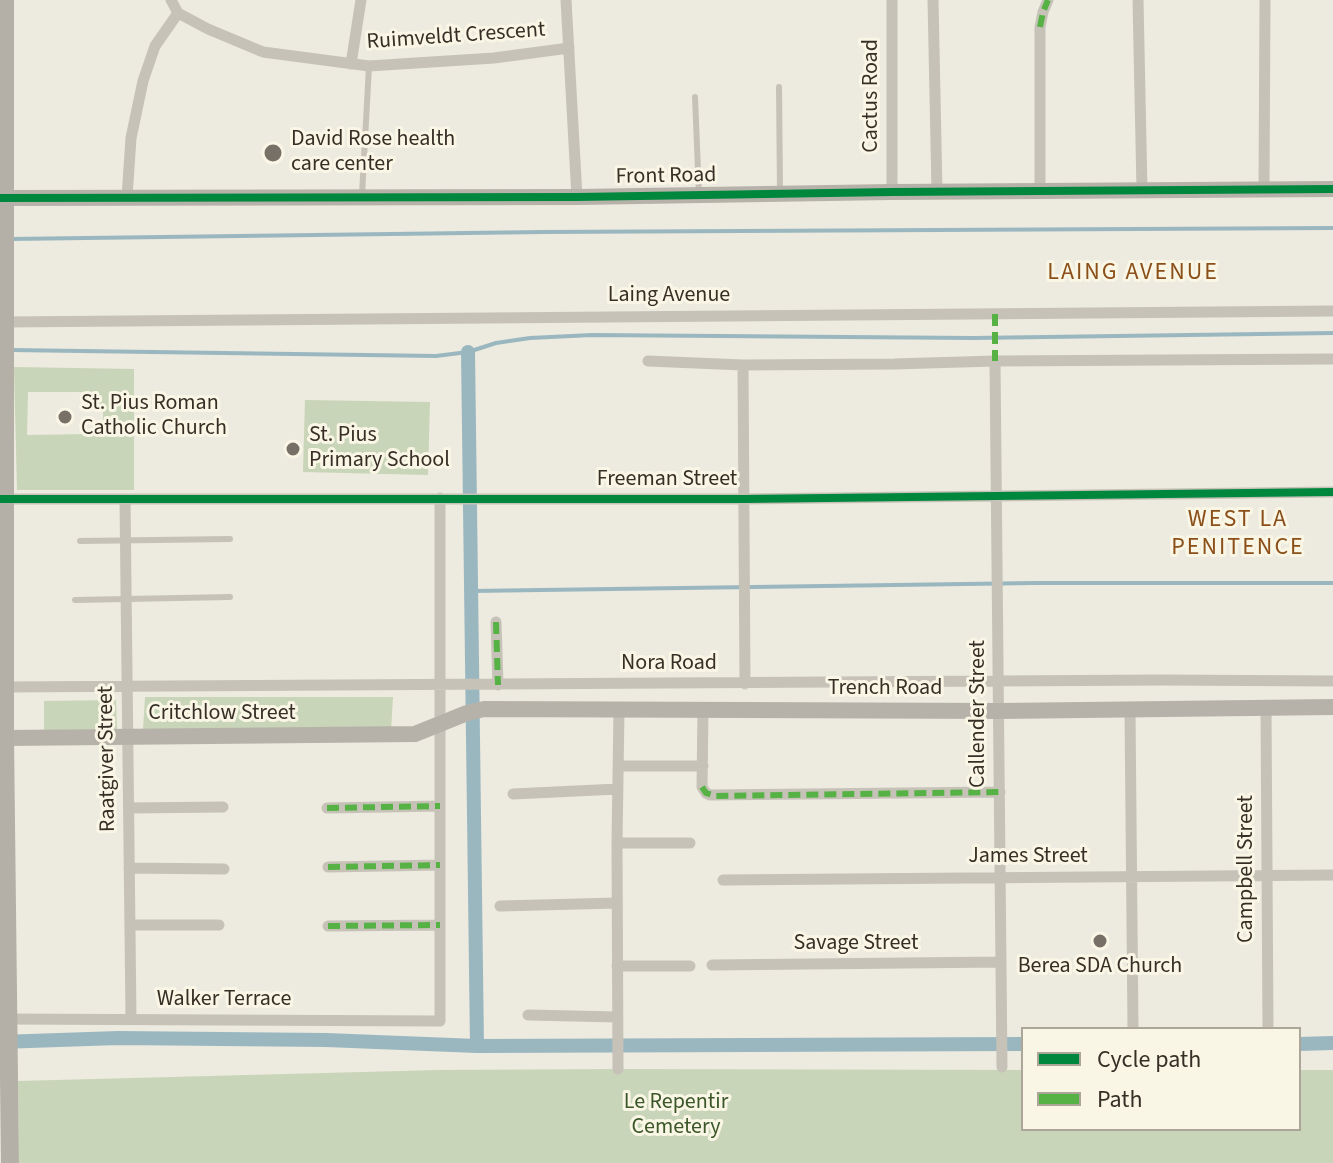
<!DOCTYPE html>
<style>
body{margin:0}
#map{position:relative;width:1333px;height:1163px;overflow:hidden;background:#edeadf;font-family:"Source Sans 3",sans-serif}
canvas{display:block}
.legend{position:absolute;left:1021px;top:1027px;width:280px;height:104px;box-sizing:border-box;background:#faf6e6;border:2px solid #aca699;margin:0;padding:10px 14px;list-style:none;font-size:24px;color:#372f26}
.legend li{display:flex;align-items:center;gap:16px;height:40px}
.legend b{width:40px;border:2px solid #aca699}
</style>
<div id="map">
<canvas width="1333" height="1163"></canvas>
<ul class="legend">
<li><b style="height:10px;background:#00873e"></b>Cycle path</li>
<li><b style="height:10px;background:#56b245"></b>Path</li>
</ul>
</div>
<script>
const c = document.querySelector('canvas').getContext('2d');
c.lineJoin = 'round';
function paint(path, color) { c.fillStyle = color; c.fill(path, 'evenodd'); }
const shape = rows => new Path2D(rows.map(r => 'M' + r).join(''));
function stroke(path, color, width, dash) { c.strokeStyle = color; c.lineWidth = width; c.lineCap = dash ? 'butt' : 'round'; c.setLineDash(dash || []); c.stroke(path); }
function write(font, color, halo, rows, align = 'center') {
  c.font = font + ' "Source Sans 3",sans-serif'; c.lineWidth = 6; c.setLineDash([]); c.textBaseline = 'middle'; c.strokeStyle = halo; c.fillStyle = color; for (const [text, x, y, turn = 0] of rows) {
    c.save(); c.translate(x, y); c.rotate((+turn || 0) * Math.PI / 180); c.textAlign = isNaN(turn) ? turn : align; if (halo) c.strokeText(text, 0, 0); c.fillText(text, 0, 0); c.restore();
  }
}
const green = shape([
 [14,367,134,369,134,490,17,490],
 [94,392,95,406,103,406,103,427,94,428,93,434,27,435,28,392],
 [305,400,430,402,428,475,303,472],
 [145,697,393,697,391,731,143,730],
 [116,700,117,729,44,730,44,701],
 [618,1069,1023,1070,1023,1129,1299,1129,1299,1070,1333,1070,1333,1163,19,1163,18,1081,439,1070]
]);
const stream = shape([
 [10,239,543,232,1333,228],
 [10,350,436,356,468,352,496,343,530,338,592,335,973,338,1333,333],
 [471,591,1035,583,1333,583]
]);
const canal = shape([
 [468,352,477,1046],
 [0,1042,118,1038,326,1040,477,1046,1023,1044],
 [1299,1044,1333,1043]
]);
const lane = shape([
 [779,87,780,191],
 [695,97,699,195],
 [362,195,369,66],
 [80,541,230,539],
 [75,600,230,597]
]);
const street = shape([
 [171,0,178,13,208,29,263,52,369,66,494,58,569,48],
 [566,0,577,197],
 [933,0,937,191],
 [1138,0,1142,190],
 [351,64,361,0],
 [1264,189,1265,0],
 [1040,191,1040,27,1043,12,1048,0],
 [892,192,892,0],
 [127,197,131,138,143,81,155,46,178,13],
 [5,322,1333,311],
 [648,361,743,365,894,364,995,361,1333,359],
 [995,361,1002,1067],
 [743,365,745,684],
 [1,499,743,499,1333,492],
 [125,499,131,1019],
 [496,622,498,685],
 [5,687,1162,680,1333,681],
 [1266,708,1268,1029],
 [703,710,702,787,706,793,710,795,1000,792],
 [1130,710,1133,1029],
 [618,766,703,766],
 [513,794,618,789],
 [129,808,223,807],
 [327,808,440,806],
 [617,843,690,843],
 [328,867,440,865],
 [129,868,224,869],
 [723,880,1333,875],
 [500,906,617,903],
 [130,925,219,925],
 [328,926,440,925],
 [712,965,1001,962],
 [617,966,690,966],
 [528,1015,618,1017],
 [5,1019,440,1021,440,498],
 [618,1069,617,843,619,710]
]);
const secondary = shape([
 [0,198,577,197,892,192,1333,189],
 [5,738,415,734,467,713,484,709,999,711,1333,707]
]);
const primary = shape([
 [5,0,5,738,10,1163]
]);
const quiet = shape([
 [1040,27,1043,12,1048,0],
 [995,314,995,361],
 [496,622,498,685],
 [702,787,706,793,716,796,1000,792],
 [327,808,440,806],
 [328,867,440,865],
 [328,926,440,925]
]);
const cycleway = shape([
 [0,198,577,197,892,192,1333,189],
 [0,499,743,499,1333,492]
]);
const markers = [
 [273,153,10,"#777067"],
 [65,417,8,"#777067"],
 [293,449,8,"#777067"],
 [1100,941,8,"#777067"]
];
const streetNames = [
 ["Ruimveldt Crescent",456,37,-4],
 ["Cactus Road",872,96,-90],
 ["Front Road",666,177,-1],
 ["Laing Avenue",669,296],
 ["Freeman Street",667,480],
 ["Nora Road",669,664],
 ["Trench Road",885,689],
 ["Critchlow Street",222,714],
 ["Callender Street",979,714,-90],
 ["Raatgiver Street",108,759,-91],
 ["James Street",1028,857],
 ["Campbell Street",1247,869,-90],
 ["Savage Street",856,944],
 ["Walker Terrace",224,1000]
];
const poiNames = [
 ["David Rose health",291,140],
 ["care center",291,165],
 ["St. Pius Roman",81,404],
 ["Catholic Church",81,429],
 ["St. Pius",309,436],
 ["Primary School",309,461],
 ["Berea SDA Church",1100,967,"center"]
];
const parkNames = [
 ["Le Repentir",676,1103],
 ["Cemetery",676,1128]
];
const neighbourhoodNames = [
 ["LAING AVENUE",1133,274],
 ["WEST LA",1238,521],
 ["PENITENCE",1238,549]
];
paint(green, '#c9d5b8');
stroke(stream, '#9ab7c0', 4);
stroke(canal, '#9ab7c0', 14);
stroke(lane, '#c6c2b8', 6);
stroke(street, '#c6c2b8', 11);
stroke(secondary, '#b7b2a9', 16);
stroke(primary, '#b5b0a7', 18);
stroke(quiet, '#56b245', 6, [12, 6]);
stroke(cycleway, '#00873e', 8);
for (const [x, y, r, color] of markers) { const dot = new Path2D(); dot.arc(x, y, r, 0, 2 * Math.PI); c.fillStyle = color; c.fill(dot); stroke(dot, '#faf6e6', 3); }
write('22px', '#372f26', '#faf6e6', streetNames);
write('22px', '#372f26', '#faf6e6', poiNames, 'left');
write('22px', '#3b5729', '#faf6e6', parkNames);
c.letterSpacing = '2px';
write('24px', '#8b501a', '#faf6e6', neighbourhoodNames);
c.letterSpacing = '0px';
</script>
